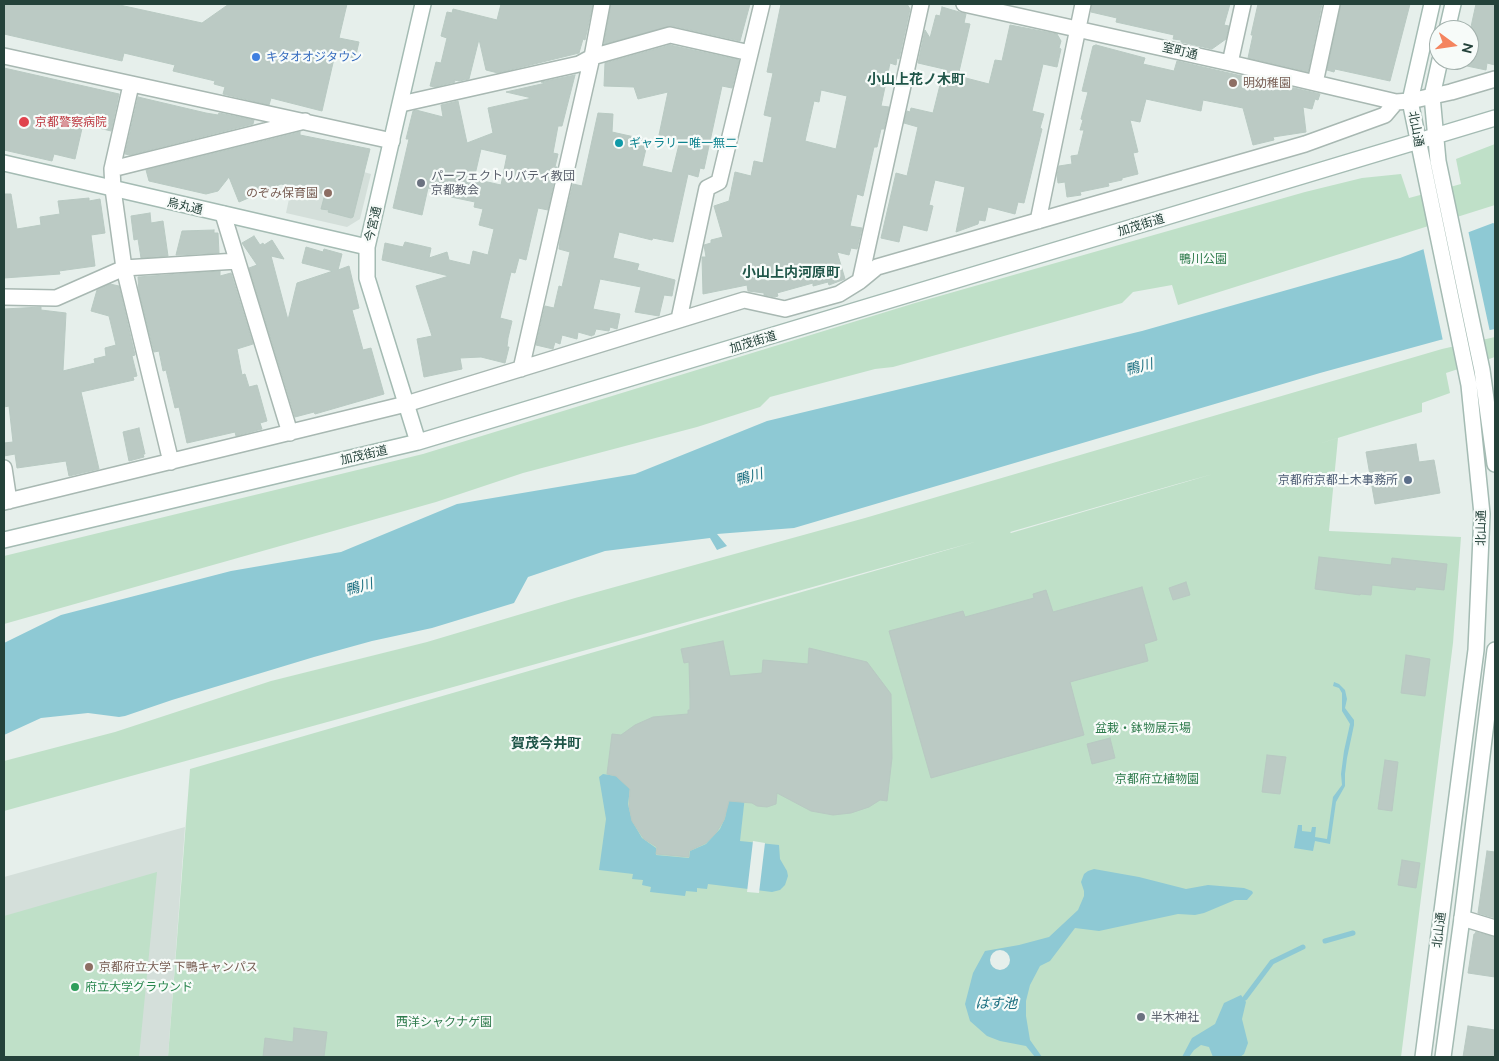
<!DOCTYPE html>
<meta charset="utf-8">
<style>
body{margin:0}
#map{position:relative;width:1499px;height:1061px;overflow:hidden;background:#e6efeb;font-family:Ubuntu,sans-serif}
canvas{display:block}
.frame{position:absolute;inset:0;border:5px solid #24423a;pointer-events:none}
.north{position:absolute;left:1429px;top:20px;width:50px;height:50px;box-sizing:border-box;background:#f7fbf9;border:1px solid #a3b1ad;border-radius:50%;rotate:104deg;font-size:14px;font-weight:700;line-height:20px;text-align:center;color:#24423a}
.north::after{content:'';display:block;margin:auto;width:18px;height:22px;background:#f4845f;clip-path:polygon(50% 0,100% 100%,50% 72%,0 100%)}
</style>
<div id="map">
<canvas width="1499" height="1061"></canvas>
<div class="frame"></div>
<div class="north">N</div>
</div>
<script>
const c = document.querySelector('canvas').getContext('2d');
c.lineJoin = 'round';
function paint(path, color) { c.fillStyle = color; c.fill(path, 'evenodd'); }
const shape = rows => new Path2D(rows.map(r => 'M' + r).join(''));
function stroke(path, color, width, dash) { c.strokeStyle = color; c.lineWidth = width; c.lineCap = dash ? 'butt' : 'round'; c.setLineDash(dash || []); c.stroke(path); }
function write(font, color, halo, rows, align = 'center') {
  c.font = font + ' Ubuntu,"Noto Sans JP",sans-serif'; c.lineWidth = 4.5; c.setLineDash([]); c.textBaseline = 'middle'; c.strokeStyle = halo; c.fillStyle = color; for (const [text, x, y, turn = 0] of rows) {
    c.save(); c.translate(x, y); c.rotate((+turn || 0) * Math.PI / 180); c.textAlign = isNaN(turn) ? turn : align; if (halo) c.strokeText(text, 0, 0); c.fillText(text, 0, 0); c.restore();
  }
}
const built = shape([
 [297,161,327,162,371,174,360,219,347,227,286,213],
 [185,827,168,1057,4,1057,4,877]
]);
const green = shape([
 [1495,144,1495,205,1178,305,1172,285,1133,292,1122,303,893,367,875,369,770,397,760,407,697,427,523,473,436,502,4,624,4,556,423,454,915,303,1305,192,1362,178,1401,174,1409,198,1461,184,1456,159],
 [1495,337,1495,357,1446,373,1450,393,1422,403,1422,412,1315,445,1338,438,1329,531,1461,537,1453,643,1401,1057,168,1057,190,769,978,541,331,721,4,811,4,761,115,732,271,681,427,642,575,598,865,518,1442,349],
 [1213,474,1011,533,1010,532,1177,484],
 [157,872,139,1057,4,1057,4,916]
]);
const water = shape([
 [1493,223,1495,224,1495,329,1440,340,1320,373,794,528,717,534,727,546,717,550,710,538,605,551,528,577,514,603,432,628,372,641,314,657,172,700,125,716,119,717,88,713,41,718,4,735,4,643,61,615,231,571,341,552,457,504,635,474,767,421,1142,331,1400,258],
 [1334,682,1339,684,1345,690,1347,699,1345,708,1354,720,1354,725,1347,758,1345,774,1345,786,1336,802,1330,844,1315,841,1313,851,1294,848,1298,825,1302,825,1302,831,1311,832,1312,827,1316,827,1315,837,1327,839,1333,797,1342,785,1341,774,1344,751,1350,724,1342,711,1342,693,1339,688,1333,686],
 [603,774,616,776,630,789,628,804,632,821,642,838,656,848,656,855,689,858,690,851,706,844,720,829,725,818,728,800,745,796,740,841,779,845,780,859,787,871,788,876,785,885,780,890,772,892,708,884,707,889,697,888,697,892,686,891,685,896,650,892,651,887,642,885,643,880,632,879,633,874,599,870,606,819,599,777],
 [1094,869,1139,877,1186,889,1208,885,1244,888,1252,891,1253,893,1247,900,1235,900,1204,913,1195,915,1178,914,1099,931,1075,928,1050,961,1040,966,1030,985,1026,1001,1026,1016,1030,1040,1042,1057,1035,1057,1026,1046,1000,1041,987,1036,970,1021,965,1004,973,973,985,951,1019,945,1049,937,1078,910,1084,896,1084,891,1081,882,1084,874,1088,871],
 [1241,995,1246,1002,1242,1019,1248,1043,1244,1054,1240,1057,1213,1057,1209,1047,1201,1045,1194,1050,1189,1057,1182,1057,1192,1038,1215,1024,1224,1003]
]);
const pier = shape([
 [1468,230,1490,332,1443,341,1423,247],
 [753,841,765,843,759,893,747,892],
 '990 960a10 10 0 1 1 20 0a10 10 0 1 1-20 0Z'
]);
const stream = shape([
 [1325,941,1353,933],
 [1245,998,1272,962,1303,947]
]);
const building = shape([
 [4,4,115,4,202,23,229,4,347,4,339,38,359,42,355,59,335,54,322,111,271,98,269,105,223,94,225,87,214,84,215,81,173,71,175,65,124,53,122,61,4,34,4,4],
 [501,4,593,4,585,40,583,39,579,53,498,73,486,70,479,39,469,79,459,81,454,80,455,82,435,87,430,86,436,62,441,63,447,38,441,36,447,12,452,13,453,9,497,20,501,4],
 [611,4,750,4,740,41,672,26,604,44,611,4],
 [781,4,907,4,910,9,899,59,897,58,896,65,890,63,881,106,889,107,884,129,881,129,877,147,874,147,863,196,857,194,850,226,862,228,857,249,851,248,849,255,837,252,845,279,829,285,828,282,813,286,813,283,777,293,778,296,775,297,764,295,764,293,748,291,747,285,703,294,702,257,706,257,704,245,711,243,711,240,723,237,714,206,729,201,735,172,751,176,754,161,763,163,772,117,764,115,773,73,767,72,781,4],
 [821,90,847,96,836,149,805,141,814,101,819,102,821,90],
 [1092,4,1230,4,1224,25,1229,26,1226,39,1212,49,1181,42,1181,40,1173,39,1174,35,1116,22,1117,18,1091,12,1092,4],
 [1258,4,1322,4,1308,72,1248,58,1253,35,1251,35,1258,4],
 [1341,4,1410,4,1390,81,1335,69,1334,72,1327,70,1341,4],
 [1476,4,1495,4,1495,65,1487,63,1486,70,1467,66,1469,60,1469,36,1476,4],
 [942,7,966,14,964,23,970,24,958,76,989,84,995,60,1002,61,1010,25,1057,34,1061,41,1059,48,1061,49,1057,67,1043,64,1032,111,1044,114,1040,128,1042,129,1024,203,1018,202,1015,214,988,207,985,221,979,220,978,224,956,232,965,187,935,180,929,205,933,206,927,231,903,225,899,242,881,238,896,173,907,176,918,127,904,123,907,111,910,112,911,108,933,113,944,69,918,63,925,30,930,38,936,15,940,16,942,7],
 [670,45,739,60,732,88,722,86,704,169,700,168,698,177,688,174,673,242,653,238,652,240,619,232,613,258,639,264,637,270,675,280,672,296,664,295,659,316,635,312,641,287,600,279,593,309,620,314,617,329,610,327,609,331,596,329,594,335,592,335,592,336,578,332,577,339,562,335,560,344,555,342,553,349,536,345,545,306,554,308,559,286,562,287,570,252,559,249,561,233,573,184,582,186,598,113,613,114,612,132,648,140,642,166,672,173,680,140,659,135,668,92,638,99,634,87,604,86,605,63,670,45],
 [1096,45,1145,58,1143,64,1174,71,1177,61,1320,94,1318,100,1315,99,1312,109,1303,107,1306,132,1273,137,1274,140,1253,145,1243,108,1203,100,1201,111,1146,99,1140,122,1130,120,1138,152,1133,153,1138,174,1122,178,1122,180,1108,183,1109,186,1080,192,1081,195,1067,197,1065,182,1058,183,1057,175,1059,166,1072,164,1071,156,1078,155,1084,130,1080,130,1083,120,1081,119,1088,92,1082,91,1093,46,1096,45],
 [4,68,119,94,111,131,83,124,75,159,54,154,52,161,4,150,4,68],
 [575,75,562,126,558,126,553,153,558,154,555,167,557,167,548,210,538,208,526,260,519,258,515,273,511,272,500,318,512,321,508,338,507,347,509,347,505,363,481,357,460,358,462,369,424,377,417,339,432,336,416,286,449,276,382,260,385,243,403,247,405,242,431,248,429,258,447,252,449,260,470,265,473,251,488,255,494,229,479,225,483,209,474,207,475,202,451,197,452,193,428,188,422,215,393,208,409,139,406,139,413,111,416,110,443,117,441,105,458,101,467,143,493,133,488,108,532,98,506,92,546,83,541,82,575,75],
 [481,149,507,155,501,185,474,179,481,149],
 [138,97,206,113,218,115,219,113,254,120,253,124,130,155,125,154,138,97],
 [300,132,300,135,370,149,353,217,351,218,328,212,329,210,321,209,325,194,281,184,239,202,229,177,218,191,206,194,149,181,146,170,300,132],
 [4,194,11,194,17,229,41,225,40,217,60,214,58,201,89,198,89,201,100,199,105,233,91,235,95,266,59,271,60,274,4,278,4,194],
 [150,213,151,223,163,221,168,256,141,258,138,239,134,240,131,216,150,213],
 [214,230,214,233,218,233,219,253,176,255,182,231,214,230],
 [254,236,260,245,263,243,264,245,272,240,284,259,271,256,288,320,297,283,333,271,302,263,306,247,323,252,324,249,342,254,338,270,349,266,359,308,352,310,363,350,371,348,384,394,315,414,314,412,295,417,249,268,257,265,242,243,254,236],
 [220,271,220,276,231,273,253,344,237,349,242,375,245,374,249,387,257,385,267,421,260,423,262,429,236,436,235,432,187,443,179,407,175,408,166,370,163,371,159,351,154,352,139,292,138,277,220,271],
 [110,284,119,286,135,355,132,356,137,376,133,377,134,380,81,392,99,469,69,476,66,461,17,468,15,454,4,456,4,443,13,442,9,406,4,407,4,309,41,307,41,310,66,313,63,371,95,363,94,359,106,356,105,348,116,345,109,316,91,311,97,290,110,284],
 [139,428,145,454,143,454,144,457,129,461,123,432,139,428],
 [1416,444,1419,462,1434,460,1440,493,1375,504,1366,452,1416,444],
 [1319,557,1391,565,1392,558,1447,564,1444,590,1416,587,1415,590,1372,585,1371,595,1361,594,1360,595,1315,589,1319,557],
 [1186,582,1190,595,1173,600,1169,588,1186,582],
 [1142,587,1157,640,1144,644,1148,661,1070,682,1084,735,931,778,889,631,963,611,965,617,1034,598,1033,594,1046,590,1053,612,1142,587],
 [723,641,730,676,762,673,763,660,808,664,809,648,867,662,891,694,892,758,887,801,880,800,869,807,851,813,833,815,811,811,777,793,776,804,767,807,757,806,752,803,729,801,724,820,716,833,706,843,689,851,689,857,656,854,657,847,644,839,632,821,629,806,630,789,616,776,607,774,612,734,621,735,635,725,653,717,688,714,688,710,690,710,690,698,689,662,684,663,681,649,723,641],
 [1406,655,1430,659,1425,696,1401,693,1406,655],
 [1110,738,1115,758,1092,764,1087,744,1110,738],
 [1267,755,1286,757,1280,794,1262,792,1267,755],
 [1385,760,1398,762,1392,811,1378,809,1385,760],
 [1487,851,1495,852,1495,918,1478,913,1487,851],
 [1402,860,1420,863,1416,888,1398,885,1402,860],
 [1476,932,1495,937,1495,977,1468,973,1474,934,1475,934,1476,932],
 [1468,1026,1495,1030,1494,1057,1463,1057,1468,1026],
 [294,1028,327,1032,324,1057,263,1057,265,1038,293,1042,294,1028]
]);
const street = shape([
 [964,4,1230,63,1396,102,1410,101,1451,92,1495,79],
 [4,56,392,141],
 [1230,63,1243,4],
 [1315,83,1332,4],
 [401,104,579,64,592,57,670,35,750,53],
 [112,169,131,85],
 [223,214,290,433],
 [1038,221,1083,4],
 [860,281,921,4],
 [4,297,56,298,124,268,113,189,112,169,305,121],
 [679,319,707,188,719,182,762,4],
 [521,369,592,57,602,4],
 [171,462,124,268,237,261],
 [4,468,9,501],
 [4,502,406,404,744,300,785,309,839,294,860,281,877,267,1305,144,1385,115,1396,102],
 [1462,918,1495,928]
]);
const secondary = shape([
 [1447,30,1453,4],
 [1440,60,1432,96,1438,161,1482,370,1495,464],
 [4,163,367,247],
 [418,442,367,278,367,247,423,4],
 [4,540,418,442,1495,118],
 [1423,1057,1476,650,1482,514,1469,385,1410,101,1432,4],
 [1443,1057,1462,918,1495,650]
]);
const markers = [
 [256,57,5,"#3f7fe0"],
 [1233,83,5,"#8d6e63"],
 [24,122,6,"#e0444e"],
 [619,143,5,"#0f9aa8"],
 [421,183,5,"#6b7280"],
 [328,193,5,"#8d6e63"],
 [1408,480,5,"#5c6f8a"],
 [89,967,5,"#8d6e63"],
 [75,987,5,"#2e9e5b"],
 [1141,1017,5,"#6b7280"]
];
const streetNames = [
 ["室町通",1180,51,13],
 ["北山通",1416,129,79],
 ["烏丸通",185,206,13],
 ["今宮通",373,224,-77],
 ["加茂街道",1141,225,-17],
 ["加茂街道",753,342,-17],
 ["加茂街道",364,455,-13],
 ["北山通",1481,528,-89],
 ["北山通",1439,930,-83]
];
const shopNames = [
 ["キタオオジタウン",266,57]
];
const educationNames = [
 ["明幼稚園",1243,83],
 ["のぞみ保育園",318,193,"right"],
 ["京都府立大学 下鴨キャンパス",99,967]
];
const healthNames = [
 ["京都警察病院",35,122]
];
const cultureNames = [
 ["ギャラリー唯一無二",629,143]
];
const worshipNames = [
 ["パーフェクトリバティ教団",431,176],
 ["京都教会",431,190],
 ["半木神社",1151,1017]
];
const parkNames = [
 ["鴨川公園",1203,259],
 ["盆栽・鉢物展示場",1143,728],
 ["京都府立植物園",1157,779],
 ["西洋シャクナゲ園",444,1022]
];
const serviceNames = [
 ["京都府京都土木事務所",1398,480]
];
const leisureNames = [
 ["府立大学グラウンド",85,987]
];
const neighbourhoodNames = [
 ["小山上花ノ木町",916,79],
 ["小山上内河原町",791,272],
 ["賀茂今井町",546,743]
];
const waterNames = [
 ["鴨川",1139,367,-15],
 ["鴨川",749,477,-16],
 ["鴨川",359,587,-16],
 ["はす池",996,1003]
];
paint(built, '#d4dfda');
paint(green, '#bfe0c8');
paint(water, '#8ec9d4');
paint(pier, '#e6efeb');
stroke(stream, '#8ec9d4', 5);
paint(building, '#bbcac4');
stroke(building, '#b8c9c2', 1);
stroke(street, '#a8b8b2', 18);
stroke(secondary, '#a4bbb3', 18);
stroke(street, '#fff', 15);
stroke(secondary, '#fff', 15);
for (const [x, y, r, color] of markers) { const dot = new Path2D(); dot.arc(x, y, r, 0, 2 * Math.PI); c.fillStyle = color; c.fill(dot); stroke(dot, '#f7fbf9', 2); }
write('12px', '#24423a', '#f7fbf9', streetNames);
write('12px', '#366cbe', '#f7fbf9', shopNames, 'left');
write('12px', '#785e54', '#f7fbf9', educationNames, 'left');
write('12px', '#be3a42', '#f7fbf9', healthNames, 'left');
write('12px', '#0d838f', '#f7fbf9', cultureNames, 'left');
write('12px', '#5b616d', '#f7fbf9', worshipNames, 'left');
write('12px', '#2d7a4b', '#f7fbf9', parkNames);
write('12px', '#4e5e75', '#f7fbf9', serviceNames, 'right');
write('12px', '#27864d', '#f7fbf9', leisureNames, 'left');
write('bold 14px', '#1f5548', '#f7fbf9', neighbourhoodNames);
write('italic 14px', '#1c6f80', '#f7fbf9', waterNames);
</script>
